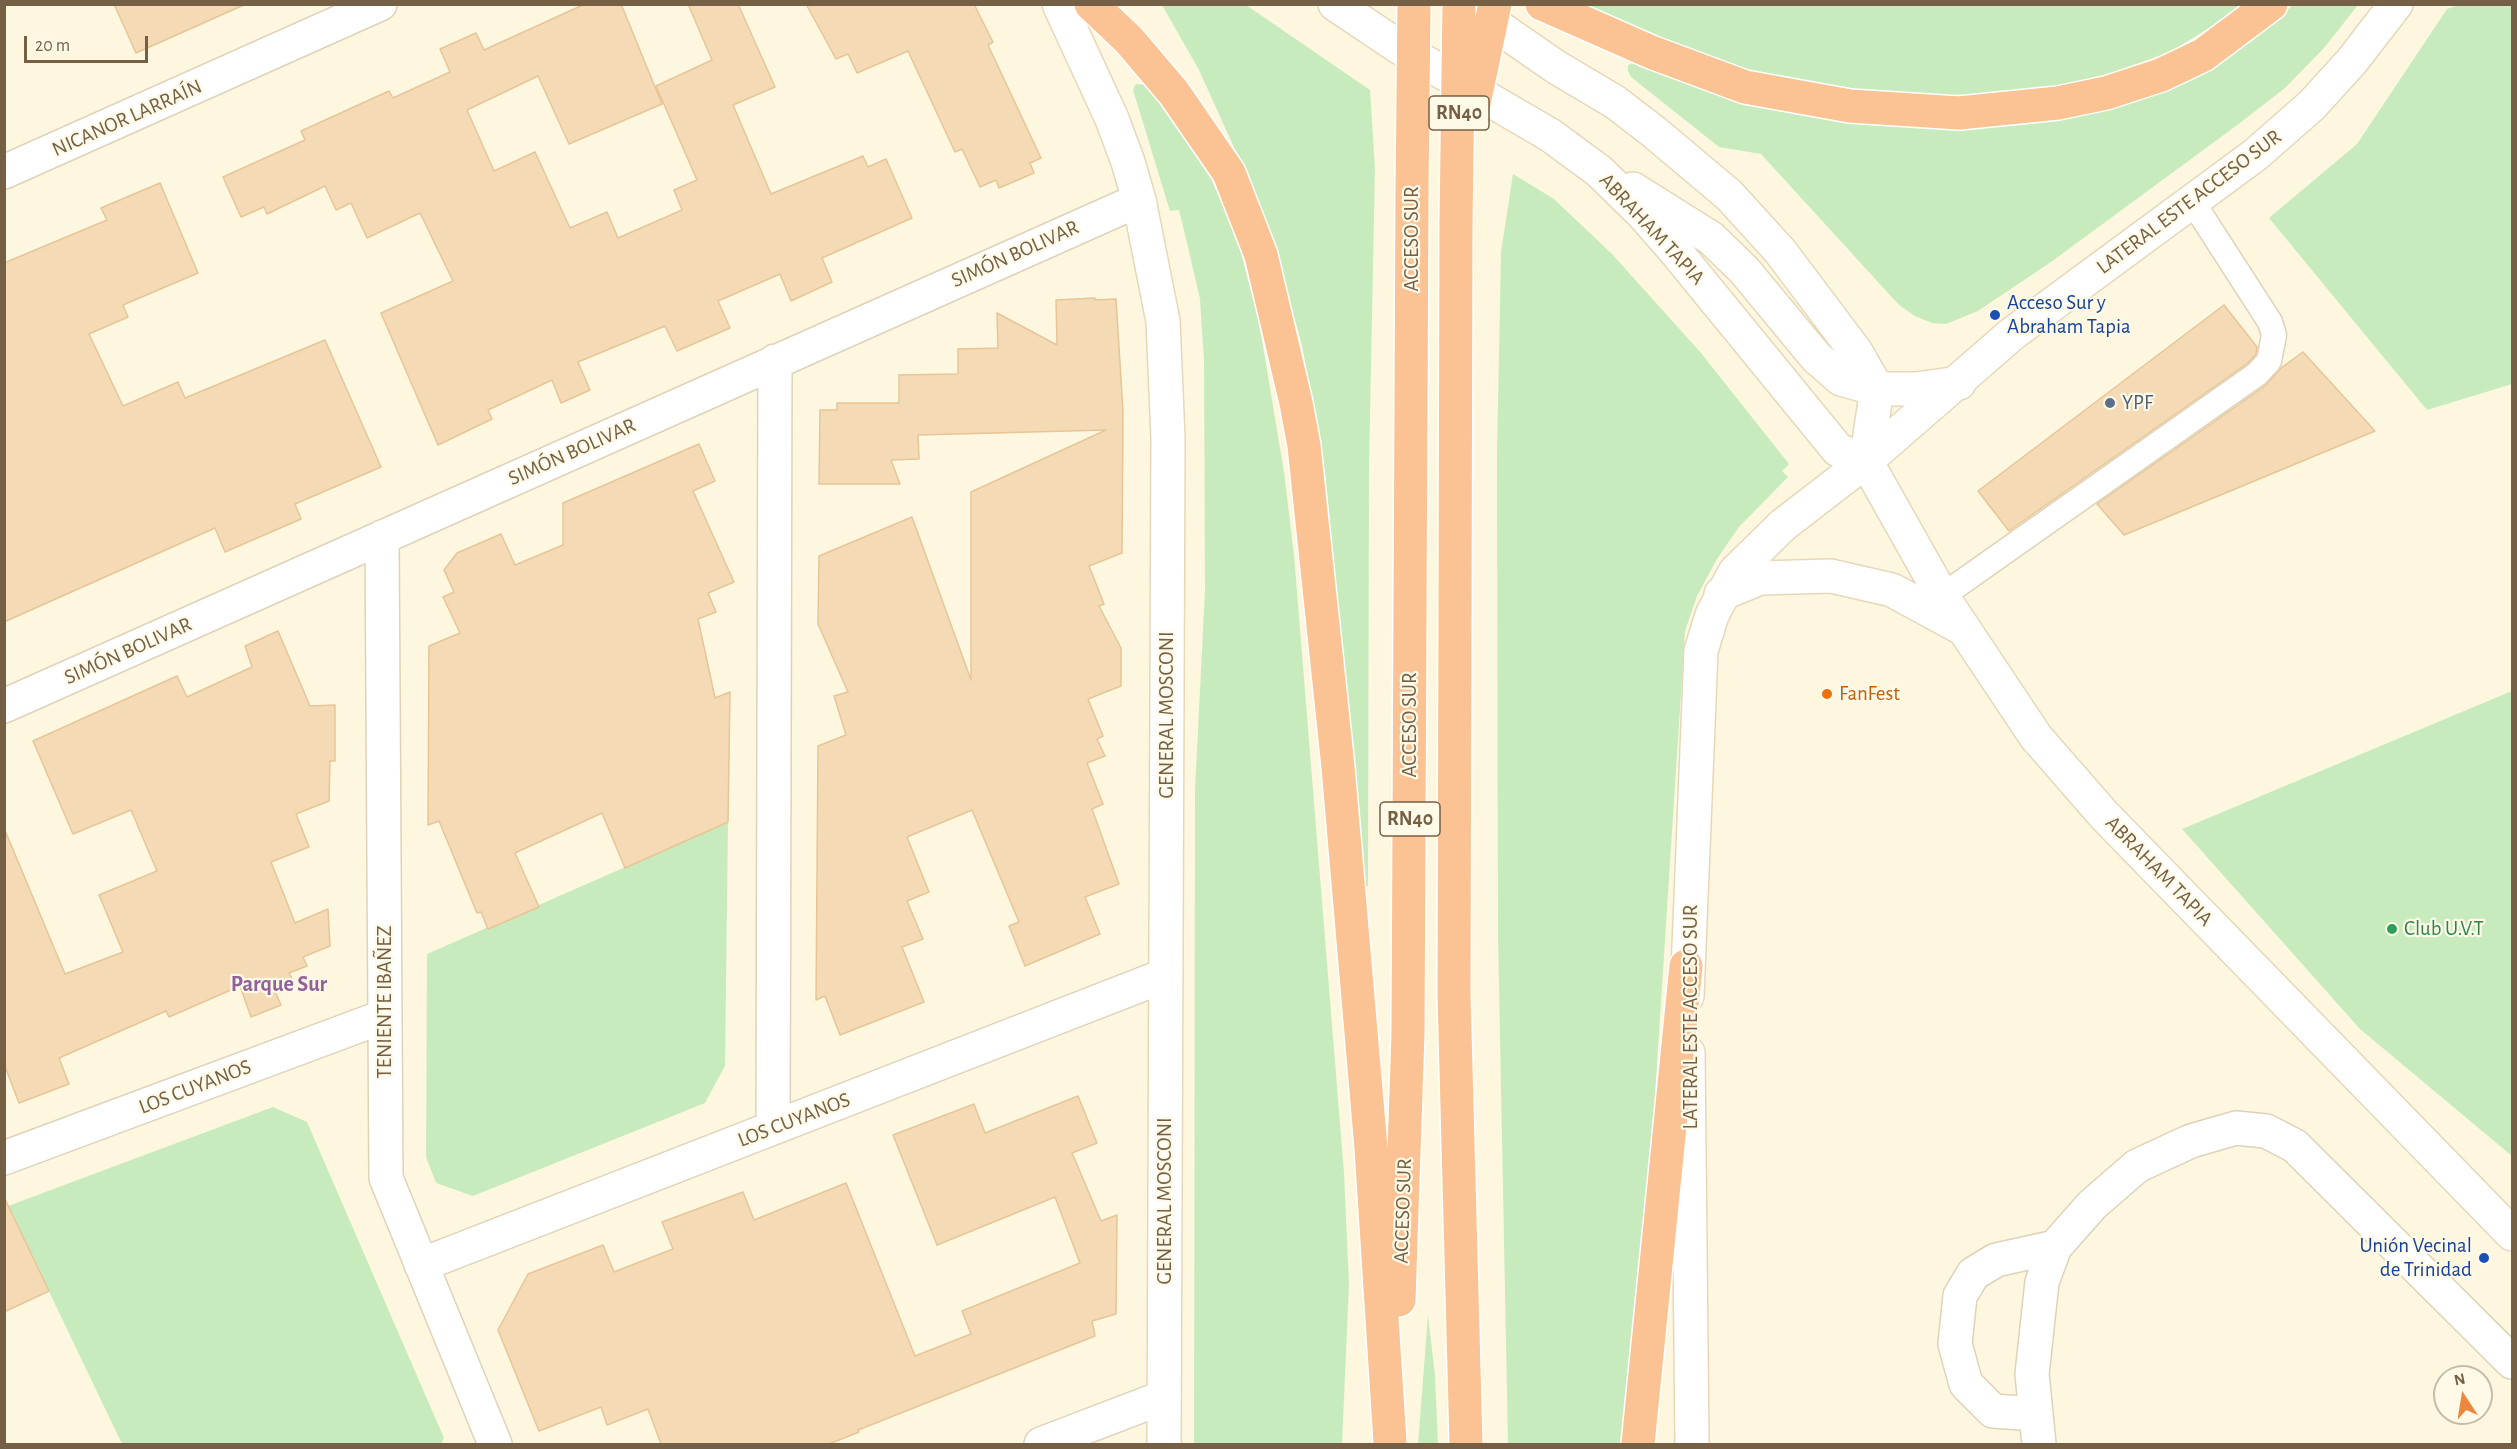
<!DOCTYPE html>
<meta charset="utf-8">
<style>
body{margin:0}
#map{position:relative;width:2517px;height:1449px;overflow:hidden;background:#fdf7e0;font-family:"Alegreya Sans",sans-serif}
canvas{display:block}
.frame{position:absolute;inset:0;border:6px solid #756046;pointer-events:none}
.north{position:absolute;left:2433px;top:1365px;width:60px;height:60px;box-sizing:border-box;background:#fffae7;border:2px solid #c8bca7;border-radius:50%;rotate:348deg;font-size:16px;font-weight:700;line-height:24px;text-align:center;color:#756046}
.north::after{content:'';display:block;margin:auto;width:21px;height:27px;background:#ee873e;clip-path:polygon(50% 0,100% 100%,50% 72%,0 100%)}
.scale{position:absolute;left:24px;top:36px;width:124px;height:27px;box-sizing:border-box;border:3px solid #756046;border-top:0;padding-left:8px;font-size:18px;line-height:21px;white-space:nowrap;color:#756046;-webkit-text-stroke:4px #fffae7;paint-order:stroke}
</style>
<div id="map">
<canvas width="2517" height="1449"></canvas>
<div class="frame"></div>
<div class="north">N</div>
<div class="scale">20 m</div>
</div>
<script>
const c = document.querySelector('canvas').getContext('2d');
c.lineJoin = 'round';
function paint(path, color) { c.fillStyle = color; c.fill(path, 'evenodd'); }
const shape = rows => new Path2D(rows.map(r => 'M' + r).join(''));
function stroke(path, color, width, dash) { c.strokeStyle = color; c.lineWidth = width; c.lineCap = dash ? 'butt' : 'round'; c.setLineDash(dash || []); c.stroke(path); }
function write(font, color, halo, rows, align = 'center') {
  c.font = font + ' "Alegreya Sans",sans-serif'; c.lineWidth = 4.5; c.setLineDash([]); c.textBaseline = 'middle'; c.strokeStyle = halo; c.fillStyle = color; for (const [text, x, y, turn = 0] of rows) {
    c.save(); c.translate(x, y); c.rotate((+turn || 0) * Math.PI / 180); c.textAlign = isNaN(turn) ? turn : align; if (halo) c.strokeText(text, 0, 0); c.fillText(text, 0, 0); c.restore();
  }
}
const green = shape([
 [1162,5,1246,5,1370,90,1375,168,1369,466,1368,886,1365,887,1325,471,1302,345,1271,236,1242,165,1199,70],
 [1584,5,2246,5,2172,51,2115,72,2049,88,1940,98,1837,88,1791,81,1746,70,1651,36],
 [2293,5,2358,5,2324,48,2285,88,2240,123,2051,262,1978,311,1946,324,1932,323,1915,316,1899,305,1761,154,1719,147,1631,77,1628,71,1628,65,1634,63,1727,96,1786,112,1847,120,1910,127,1970,128,2023,125,2071,118,2124,104,2210,68,2244,46],
 [2459,5,2512,5,2512,384,2427,410,2269,218,2357,144,2447,9],
 [1136,84,1147,85,1170,112,1202,159,1236,234,1259,322,1284,472,1294,555,1344,1173,1349,1284,1342,1444,1194,1444,1195,789,1205,591,1204,360,1200,299,1187,243,1179,210,1170,211,1133,90],
 [1513,174,1554,199,1612,254,1701,353,1789,464,1782,471,1788,477,1739,527,1717,559,1697,596,1685,631,1649,1187,1626,1444,1508,1444,1498,936,1497,454,1501,252],
 [2512,691,2512,1156,2360,1029,2182,829],
 [728,822,725,1066,705,1103,473,1196,436,1183,426,1157,427,954],
 [273,1107,307,1122,444,1438,441,1444,122,1444,8,1206],
 [1428,1315,1435,1375,1438,1444,1418,1444]
]);
const building = shape([
 [114,4,246,4,136,53,114,4],
 [585,4,621,4,662,104,569,144,538,76,467,110,494,171,535,152,570,228,607,212,618,238,682,210,674,190,697,180,656,86,712,60,688,4,738,4,775,87,733,105,771,194,863,156,868,167,886,159,912,218,822,258,832,282,791,301,780,274,718,301,730,328,677,351,665,326,578,362,590,390,561,403,552,380,488,410,492,419,438,445,381,313,453,281,420,213,367,238,351,203,336,210,325,186,267,214,264,207,241,217,223,177,305,140,301,131,389,91,393,98,450,72,440,49,476,33,484,50,585,4],
 [806,4,974,4,993,42,988,45,1041,158,1030,163,1034,173,999,188,996,180,980,187,962,149,955,152,908,51,857,73,848,54,836,59,806,4],
 [160,183,198,273,123,305,128,317,89,334,123,406,178,382,185,398,325,340,381,467,295,504,301,519,225,552,215,528,4,622,4,263,107,220,101,208,160,183],
 [1095,298,1095,300,1116,299,1123,412,1122,553,1089,566,1104,604,1099,606,1121,648,1121,686,1088,699,1103,736,1097,739,1105,756,1087,763,1103,804,1092,809,1119,884,1085,897,1100,934,1025,966,1009,926,1019,922,972,810,907,837,929,892,907,901,923,939,902,947,924,1002,840,1035,825,996,816,1000,818,746,846,735,834,696,848,692,818,624,819,556,912,517,971,680,971,492,1106,430,918,435,919,459,891,460,900,484,819,484,820,410,837,410,837,403,899,403,899,375,958,374,958,349,998,348,997,313,1057,345,1056,300,1095,298],
 [2224,305,2257,347,2256,354,2248,363,2009,531,1978,491,2224,305],
 [2303,352,2375,431,2124,535,2097,504,2265,386,2281,368,2303,352],
 [699,444,715,481,693,491,734,582,708,593,716,612,698,619,715,698,730,692,728,822,625,868,602,813,515,853,539,907,488,929,481,912,477,913,439,821,428,825,429,646,460,633,443,597,454,592,444,570,457,553,501,534,515,565,563,545,563,503,699,444],
 [278,631,310,706,335,705,335,761,330,761,329,801,296,814,309,847,271,862,295,923,328,909,330,946,303,957,307,966,289,973,292,979,273,987,281,1005,251,1017,240,986,169,1017,166,1011,59,1058,69,1084,19,1103,4,1064,4,828,65,974,123,952,99,895,157,871,131,810,73,834,33,741,177,676,187,697,252,667,245,646,278,631],
 [1078,1096,1097,1143,1072,1153,1101,1221,1117,1215,1116,1314,1092,1321,1095,1336,858,1430,859,1432,829,1444,661,1444,648,1409,607,1425,601,1407,539,1431,498,1330,528,1274,603,1245,614,1272,673,1249,662,1222,743,1192,754,1220,846,1183,915,1356,971,1334,962,1311,1080,1263,1055,1197,937,1245,893,1135,974,1104,985,1133,1078,1096],
 [4,1197,49,1291,4,1312,4,1197]
]);
const lane = shape([
 [1942,596,2257,374,2269,361,2274,335,2270,322,2192,201]
]);
const street = shape([
 [4,172,380,4],
 [382,537,386,1178,495,1444],
 [4,706,1139,200],
 [773,1128,775,361],
 [4,1158,385,1016],
 [421,1265,1166,975],
 [2036,1414,1993,1411,1966,1384,1955,1344,1960,1296,1973,1274,1996,1260,2055,1247],
 [1041,1444,1164,1397],
 [2039,1444,2032,1374,2042,1282,2055,1247,2092,1205,2137,1166,2191,1141,2236,1128,2266,1131,2295,1146,2512,1362]
]);
const secondary = shape([
 [1059,4,1112,119,1128,162,1139,200,1163,321,1168,438,1164,1444],
 [1335,4,1399,47,1550,135,1599,171,1642,213,1677,253,1838,450,1866,461],
 [1465,4,1556,67,1615,102,1654,132,1729,195,1780,251,1856,352,1877,389,1866,461,1942,596,2036,737,2104,815,2512,1234],
 [1633,189,1711,238,1744,270,1816,357,1841,379,1877,389,1916,389,1959,383],
 [1721,594,1760,578,1831,576,1892,590,1960,627],
 [1687,996,1701,651,1712,615,1735,572,1783,525,1866,461,2012,334,2255,155,2312,105,2352,61,2396,4],
 [1688,1053,1692,1444]
]);
const highway = shape([
 [1091,4,1129,40,1174,93,1229,173,1261,255,1296,403,1304,446,1338,767,1371,1148,1390,1442],
 [1542,4,1651,52,1745,87,1850,106,1959,113,2058,103,2106,93,2161,75,2203,55,2271,4],
 [1456,222,1454,994,1466,1444],
 [1399,1300,1408,1033,1412,192],
 [1638,1444,1686,966]
]);
const highwayBridge = shape([
 [1473,108,1495,4],
 [1412,192,1414,4],
 [1456,222,1459,4]
]);
const markers = [
 [1995,315,6,"#1a4fb4"],
 [2110,403,6,"#5c6f8a"],
 [1827,694,6,"#e8710a"],
 [2392,929,6,"#2e9e5b"],
 [2484,1258,6,"#1a4fb4"]
];
const shields = [
 [1459,113,60],
 [1410,819,60]
];
const shieldNames = [
 ["RN40",1459,113],
 ["RN40",1410,819]
];
const streetNames = [
 ["NICANOR LARRAÍN",127,118,-24],
 ["LATERAL ESTE ACCESO SUR",2189,202,-37],
 ["ABRAHAM TAPIA",1652,229,47],
 ["ACCESO SUR",1412,239,-90],
 ["SIMÓN BOLIVAR",1015,254,-24],
 ["SIMÓN BOLIVAR",572,452,-24],
 ["SIMÓN BOLIVAR",128,651,-24],
 ["GENERAL MOSCONI",1167,715,-90],
 ["ACCESO SUR",1410,725,-90],
 ["ABRAHAM TAPIA",2159,871,46],
 ["TENIENTE IBAÑEZ",385,1002,-90],
 ["LATERAL ESTE ACCESO SUR",1691,1017,-90],
 ["LOS CUYANOS",195,1087,-21],
 ["LOS CUYANOS",794,1120,-21],
 ["GENERAL MOSCONI",1165,1201,-90],
 ["ACCESO SUR",1403,1211,-88]
];
const transitNames = [
 ["Acceso Sur y",2007,303],
 ["Abraham Tapia",2007,327],
 ["Unión Vecinal",2472,1246,"right"],
 ["de Trinidad",2472,1270,"right"]
];
const serviceNames = [
 ["YPF",2122,403]
];
const foodNames = [
 ["FanFest",1839,694]
];
const leisureNames = [
 ["Club U.V.T",2404,929]
];
const neighbourhoodNames = [
 ["Parque Sur",279,984]
];
paint(green, '#c8ebbe');
paint(building, '#f4dbb6');
stroke(building, '#e7c596', 1.5);
stroke(lane, '#dfd2b9', 27);
stroke(street, '#dfd2b9', 36);
stroke(secondary, '#e7d7b9', 36);
stroke(highway, '#fff', 36);
stroke(lane, '#fff', 24);
stroke(street, '#fff', 33);
stroke(secondary, '#fff', 33);
stroke(highway, '#fbc293', 33);
stroke(highwayBridge, '#fff', 36, []);
stroke(highwayBridge, '#fbc293', 33);
for (const [x, y, r, color] of markers) { const dot = new Path2D(); dot.arc(x, y, r, 0, 2 * Math.PI); c.fillStyle = color; c.fill(dot); stroke(dot, '#fffae7', 2); }
for (const [x, y, w] of shields) { const box = new Path2D(); box.roundRect(x - w / 2, y - 17, w, 34, 4.5); c.fillStyle = '#fffae7'; c.fill(box); stroke(box, '#756046', 1.5); }
write('bold 20px', '#756046', null, shieldNames);
write('21px', '#756046', '#fffae7', streetNames);
write('21px', '#164399', '#fffae7', transitNames, 'left');
write('21px', '#4e5e75', '#fffae7', serviceNames, 'left');
write('21px', '#c56008', '#fffae7', foodNames, 'left');
write('21px', '#27864d', '#fffae7', leisureNames, 'left');
write('bold 22px', '#916199', '#fffae7', neighbourhoodNames);
</script>
